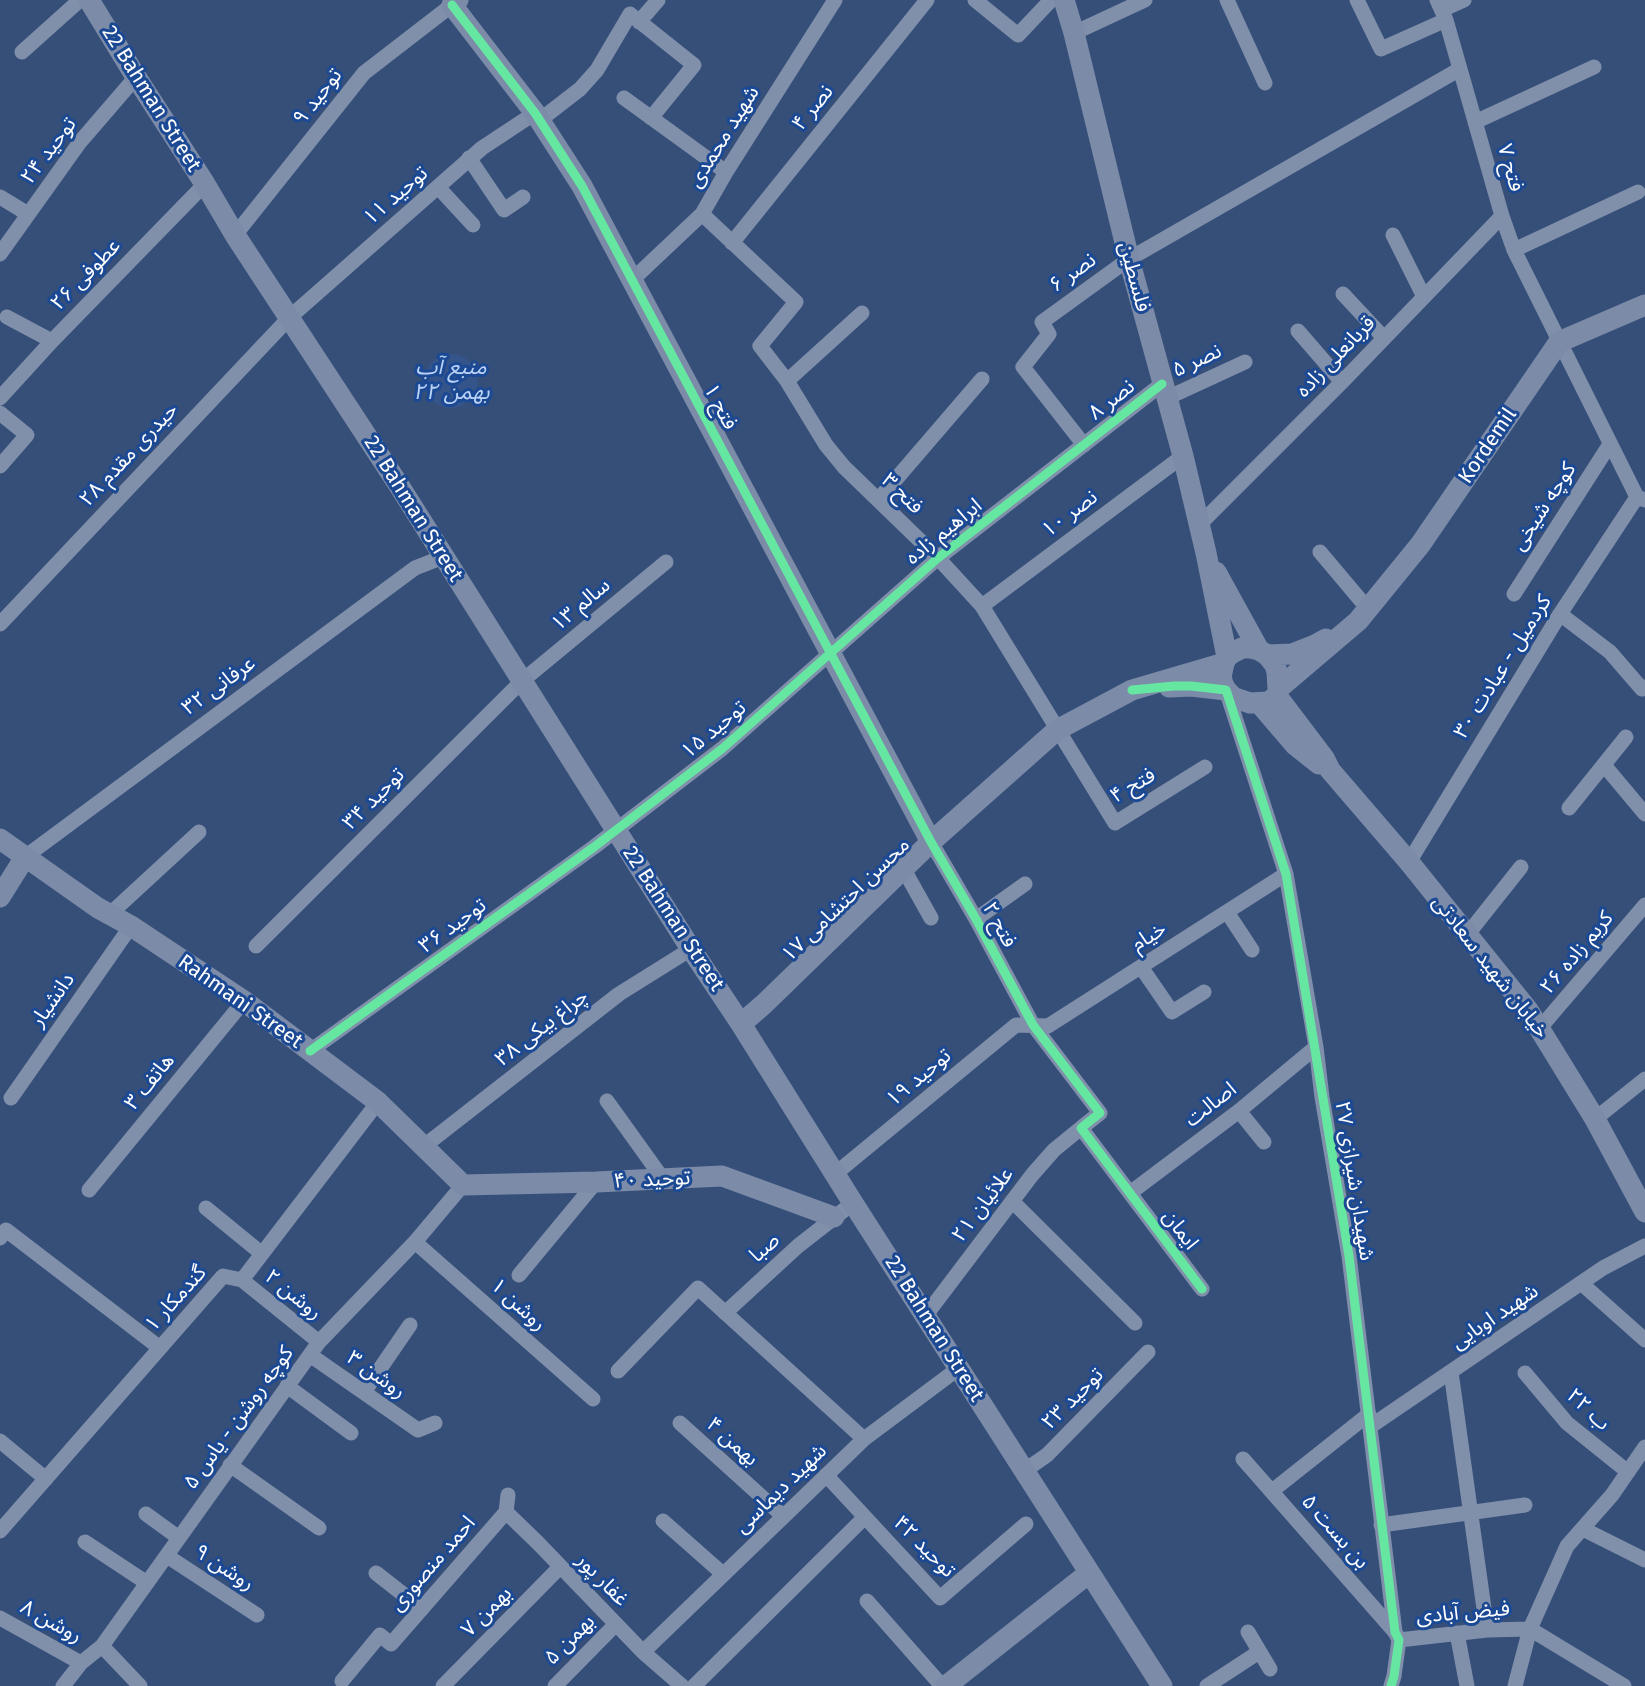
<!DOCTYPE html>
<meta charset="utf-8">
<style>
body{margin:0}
canvas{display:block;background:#364f79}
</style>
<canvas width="1645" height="1686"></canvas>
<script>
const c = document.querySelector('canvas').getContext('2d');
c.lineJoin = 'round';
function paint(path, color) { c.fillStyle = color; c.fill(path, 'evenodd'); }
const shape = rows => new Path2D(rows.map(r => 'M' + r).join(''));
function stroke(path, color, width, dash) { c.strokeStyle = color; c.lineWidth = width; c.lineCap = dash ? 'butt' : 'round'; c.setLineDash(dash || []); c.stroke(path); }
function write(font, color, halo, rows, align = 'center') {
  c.font = font + ' "Fira Sans","Noto Sans Arabic",sans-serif'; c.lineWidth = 6; c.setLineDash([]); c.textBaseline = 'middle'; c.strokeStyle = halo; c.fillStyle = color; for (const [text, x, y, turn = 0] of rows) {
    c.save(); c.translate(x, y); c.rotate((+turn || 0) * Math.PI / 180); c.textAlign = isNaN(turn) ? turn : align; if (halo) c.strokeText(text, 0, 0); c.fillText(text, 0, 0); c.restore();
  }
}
const water = shape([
 '424 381a27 27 0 1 1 54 0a27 27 0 1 1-54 0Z'
]);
const street = shape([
 [975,0,1018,35,1051,0],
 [1227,0,1265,83],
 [1357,0,1381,49,1446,20],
 [1437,0,1446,20,1502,216,1514,250,1637,497,1645,500],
 [1442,10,1464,0],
 [639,22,658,0],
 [1074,33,1145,0],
 [22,52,80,0],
 [624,98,726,172],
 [540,120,580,89,597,70,630,14,694,65,651,118],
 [1475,122,1594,67],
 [469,158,504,210,523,197],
 [438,187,473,225],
 [0,197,28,214],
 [702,214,796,302,760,346,787,381,826,445,844,467,938,558,982,606,1115,823,1205,767],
 [235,235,364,73,452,5],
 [1393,235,1424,297],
 [732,243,927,0],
 [1514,250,1638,192],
 [0,254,80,142,136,77],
 [631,281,702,214,726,172,835,0],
 [1343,294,1384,338],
 [7,317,52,341],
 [1298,331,1342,382],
 [787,381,862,313],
 [0,398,52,341,205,184],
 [1167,398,1245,362],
 [0,413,27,435,0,466],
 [1084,445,1023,367,1049,334,1042,322,1129,259,1460,69],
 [878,500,982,379],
 [1198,526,1342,382,1502,216],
 [1320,552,1368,609],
 [1514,594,1610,444],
 [982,606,1183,456],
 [1560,614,1610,652,1642,689,1645,687],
 [0,624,290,317,482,148,535,113],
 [1226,690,1286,874,1316,1047,1322,1097,1349,1256,1395,1632,1399,1640,1394,1676,1391,1686],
 [1604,765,1645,814],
 [1569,808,1626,737],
 [931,842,976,919,1033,1025,1100,1113,1081,1128,1202,1289],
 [25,857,415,568,443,557],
 [1409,862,1560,614,1637,497],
 [903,868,931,918],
 [1227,912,1252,950],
 [110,914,199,832],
 [976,919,1025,884],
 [1467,935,1521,867],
 [256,946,522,681,666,562],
 [1141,967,1172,1012,1204,992],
 [1540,1028,1645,905],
 [310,1051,594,847,723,748,938,558,1162,384],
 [11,1098,131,926],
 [607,1101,663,1179],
 [1239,1111,1264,1142],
 [1595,1119,1645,1079],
 [423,1147,619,994,691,949],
 [835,1174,1016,1025,1048,1026,1286,874],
 [89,1190,244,1001],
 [1130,1193,1239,1111,1316,1047],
 [1012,1201,1135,1323],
 [206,1208,261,1253],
 [0,1238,6,1230,160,1348],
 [415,1242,593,1399],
 [519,1275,596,1182],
 [242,1280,319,1342],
 [1581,1283,1645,1340],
 [725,1313,798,1246,853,1203],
 [926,1315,1032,1175,1054,1150,1081,1128],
 [310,1355,418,1430,435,1423],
 [618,1371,698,1288,864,1439],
 [1451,1372,1487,1630],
 [1525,1373,1567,1423,1628,1472],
 [287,1386,351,1433],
 [364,1392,410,1325],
 [680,1423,783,1516],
 [1371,1426,1603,1268,1645,1246],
 [0,1441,46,1479],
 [1243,1459,1395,1632],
 [230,1465,319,1528],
 [1024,1471,1047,1455,1148,1352],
 [826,1475,940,1598,1026,1524],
 [1272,1491,1369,1414],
 [508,1495,506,1512,538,1543,643,1652,682,1686],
 [146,1514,179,1538],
 [663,1521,723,1574],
 [1381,1525,1525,1505],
 [1583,1529,1645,1560],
 [0,1531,223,1276,242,1280,378,1102],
 [85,1542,147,1583],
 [167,1556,257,1615],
 [376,1573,422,1609],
 [867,1601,942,1686],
 [0,1618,81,1663],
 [1248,1632,1270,1669],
 [1457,1633,1467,1686],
 [1399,1640,1487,1630,1530,1629,1624,1686],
 [102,1646,140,1686],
 [643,1652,864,1439,959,1368],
 [342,1681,380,1635,391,1644,506,1512],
 [63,1686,81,1663,102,1646,319,1342,415,1242,463,1185],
 [443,1686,560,1567],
 [555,1686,616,1624],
 [694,1686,865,1517],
 [1207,1686,1259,1652],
 [1515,1686,1530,1629,1567,1546,1612,1495,1645,1447]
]);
const secondary = shape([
 [89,0,136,77,205,184,235,235,400,487,691,949,741,1024,853,1203,1162,1686],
 [458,0,452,5,535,113,582,186,931,842],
 [1064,0,1074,33,1129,259,1183,456,1206,553,1227,657],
 [1216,572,1259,650],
 [1242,648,1251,648,1259,650,1267,655,1275,665,1277,672,1278,689,1277,696,1268,702,1250,703,1241,700,1233,697,1226,690,1223,684,1221,677,1224,663,1227,657,1234,652,1242,648],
 [1267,655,1292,654,1315,645,1326,639],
 [1169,687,1191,686,1226,690],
 [1278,689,1358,621,1420,545,1559,342,1645,305],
 [1277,696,1324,758,1330,770,1409,862,1528,1010,1595,1119,1645,1212],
 [1259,703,1295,745,1319,764],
 [0,839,98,908,131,926,244,1001,378,1102,463,1185,596,1182,722,1176,834,1217],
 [0,897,25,857],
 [741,1024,764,1004,931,842,1057,730,1132,690,1224,663],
 [946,1686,1089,1573]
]);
const cycleway = shape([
 [452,5,535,113,582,186,931,842,976,919,1033,1025,1100,1113,1081,1128,1202,1289],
 [1132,690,1174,686,1191,686,1226,690,1286,874,1349,1256,1395,1632,1399,1640,1394,1676,1391,1686],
 [310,1051,594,847,723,748,938,558,1162,384]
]);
const streetNames = [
 ["توحید ۹",318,97,-52],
 ["22 Bahman Street",151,99,58],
 ["نصر ۴",813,108,-51],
 ["شهید محمدی",724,137,-58],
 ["توحید ۲۴",49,151,-53],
 ["فتح ۷",1510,168,74],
 ["توحید ۱۱",396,196,-41],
 ["نصر ۶",1073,273,-36],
 ["عطوفی ۲۶",86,275,-46],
 ["فلسطین",1134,277,75],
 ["قربانعلی زاده",1336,357,-46],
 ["نصر ۵",1197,361,-25],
 ["نصر ۸",1112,400,-38],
 ["فتح ۱",720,407,62],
 ["Kordemil",1488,446,-56],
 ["حیدری مقدم ۲۸",129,455,-47],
 ["فتح ۳",902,494,44],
 ["کوچه شیخی",1544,507,-57],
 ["22 Bahman Street",413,509,58],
 ["نصر ۱۰",1070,514,-37],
 ["ابراهیم زاده",944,532,-39],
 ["سالم ۱۳",581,605,-40],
 ["کردمیل - عبادت ۳۰",1503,667,-58],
 ["عرفانی ۳۲",219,686,-36],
 ["توحید ۱۵",714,730,-40],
 ["فتح ۴",1133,786,-31],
 ["توحید ۳۴",374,799,-45],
 ["محسن احتشامی ۱۷",846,900,-44],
 ["22 Bahman Street",673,919,57],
 ["فتح ۲",999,925,61],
 ["توحید ۳۶",453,926,-36],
 ["خیام",1149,937,-32],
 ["کریم زاده ۲۶",1577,953,-50],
 ["خیابان شهید سعادتی",1490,967,52],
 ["دانشیار",53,1000,-55],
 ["Rahmani Street",240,1002,35],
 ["چراغ بیکی ۳۸",542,1028,-38],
 ["توحید ۱۹",919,1078,-40],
 ["هاتف ۳",150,1082,-51],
 ["اصالت",1211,1105,-38],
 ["توحید ۴۰",652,1180,-3],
 ["شهیدان شیرازی ۲۷",1354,1181,81],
 ["علائیان ۲۱",983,1205,-53],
 ["ایمان",1180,1230,53],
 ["صبا",765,1248,-42],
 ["روشن ۲",293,1295,39],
 ["گندمکار ۱",176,1299,-48],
 ["روشن ۱",518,1305,42],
 ["شهید اوبایی",1495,1317,-34],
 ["22 Bahman Street",934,1329,58],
 ["روشن ۳",376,1375,35],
 ["توحید ۲۳",1073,1399,-45],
 ["ب ۲۲",1588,1410,43],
 ["کوچه روشن - یاس ۵",239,1418,-54],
 ["بهمن ۴",732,1442,42],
 ["شهید دیماسی",781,1489,-44],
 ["بن بست ۵",1335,1532,49],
 ["توحید ۴۲",924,1547,45],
 ["احمد منصوری",433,1564,-49],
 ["روشن ۹",224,1568,33],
 ["غفار پور",602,1580,46],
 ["بهمن ۷",487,1612,-45],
 ["فیض آبادی",1463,1613,-5],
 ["روشن ۸",51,1622,29],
 ["بهمن ۵",570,1640,-45]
];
const waterNames = [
 ["منبع آب",451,368],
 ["۲۲ بهمن",451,393]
];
paint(water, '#34548a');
stroke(street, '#8090ab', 15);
stroke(secondary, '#7b8ba8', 21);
stroke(cycleway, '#66e7a1', 9);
write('21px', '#fff', '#1b4994', streetNames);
write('italic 22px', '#bad2f6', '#1b4994', waterNames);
</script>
